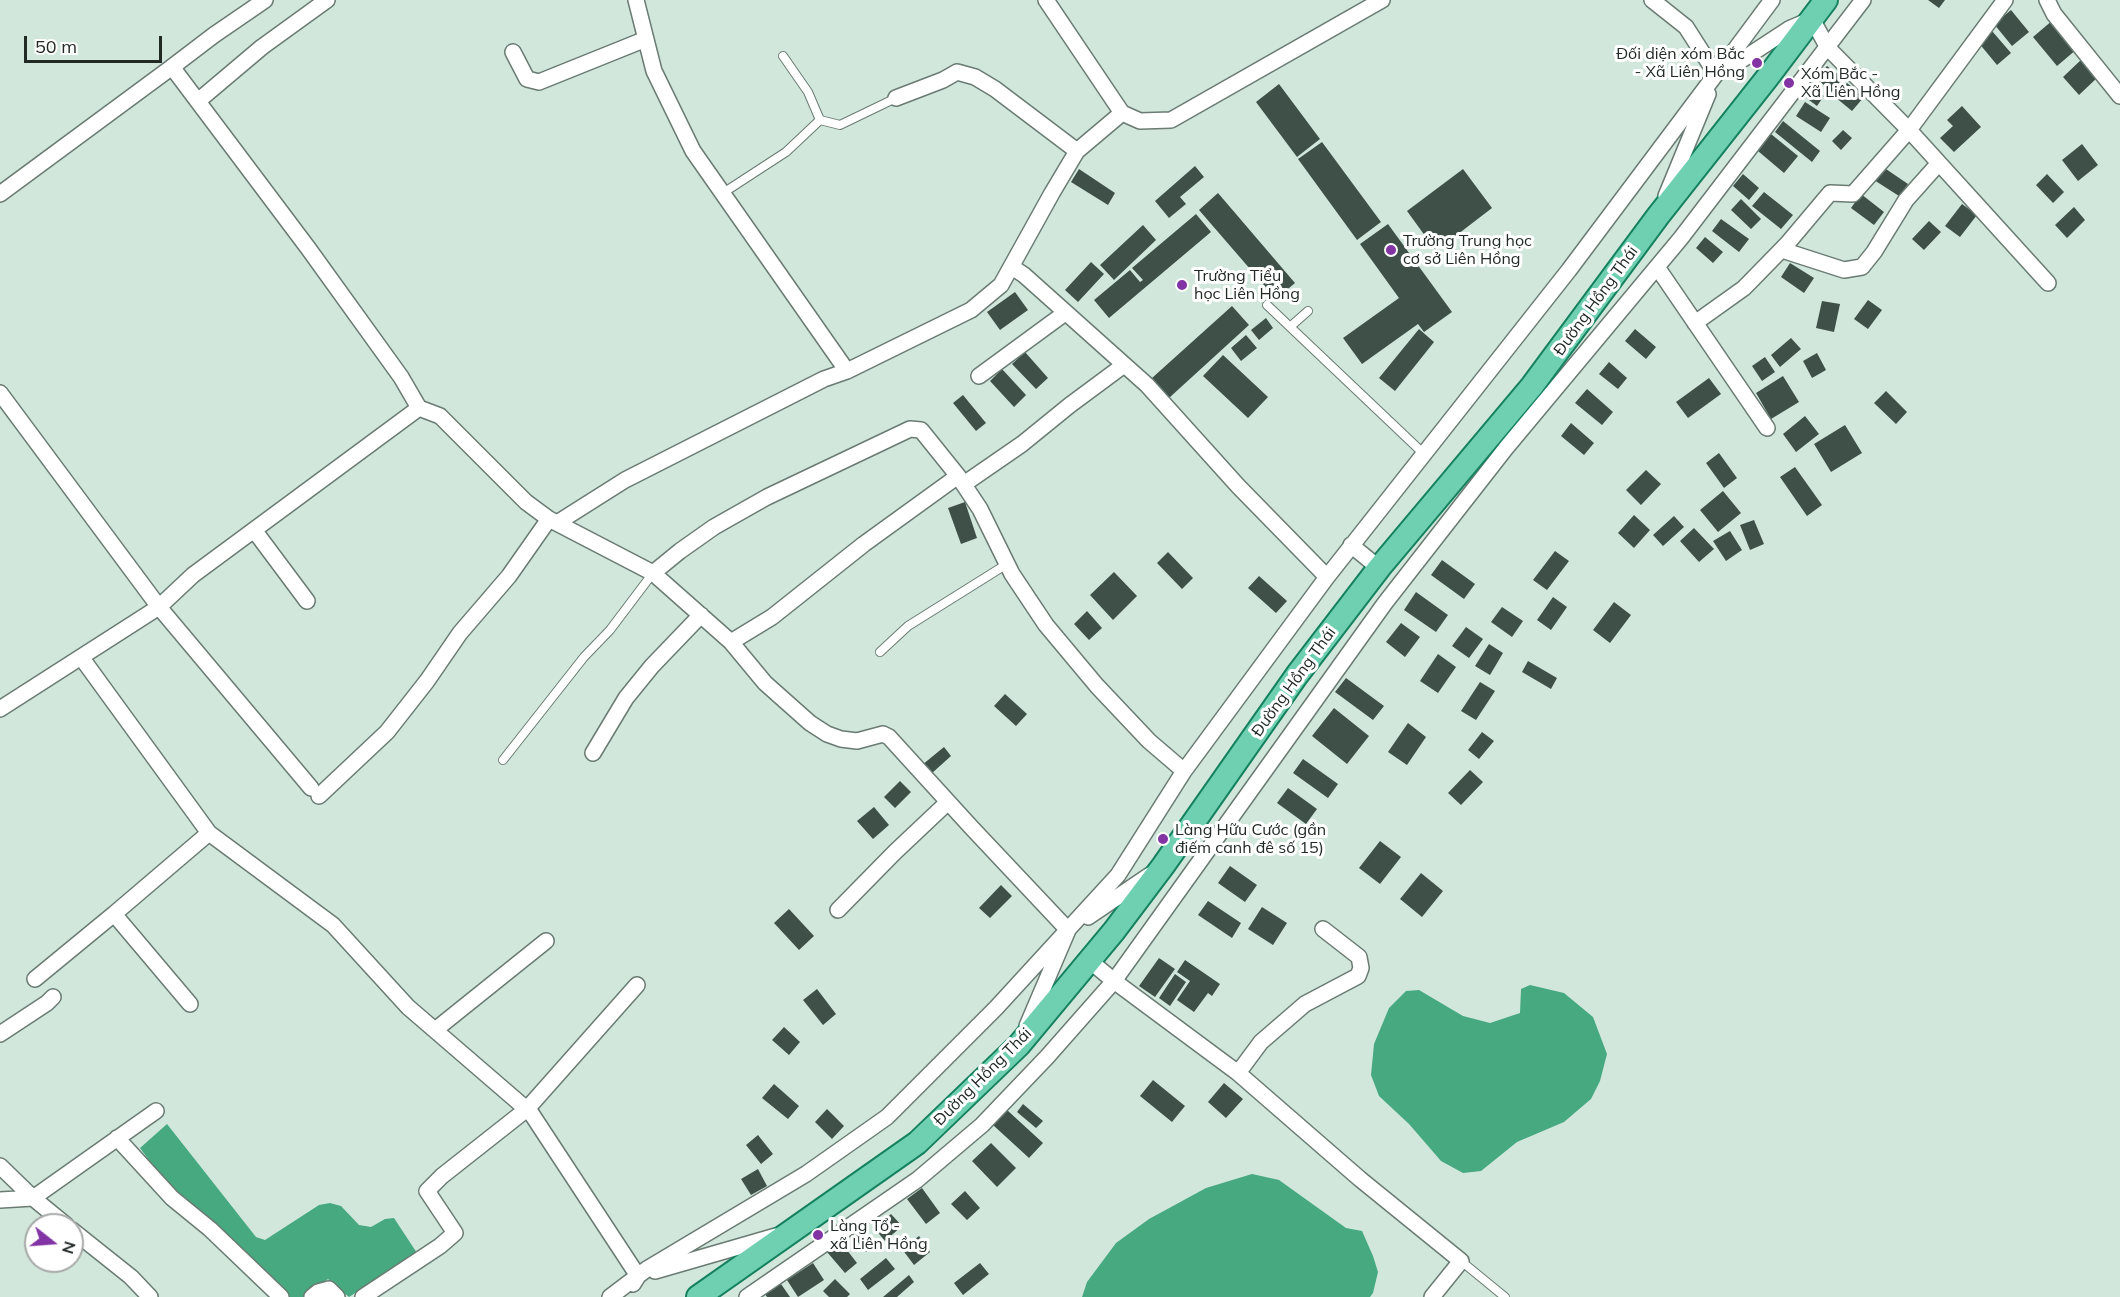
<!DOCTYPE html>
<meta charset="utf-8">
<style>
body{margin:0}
#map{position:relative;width:2120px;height:1297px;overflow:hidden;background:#d2e7dc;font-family:Mulish,sans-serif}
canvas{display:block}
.north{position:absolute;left:24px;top:1213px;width:60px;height:60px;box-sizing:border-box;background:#fff;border:2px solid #a7aaa8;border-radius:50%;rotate:107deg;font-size:16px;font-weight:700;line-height:24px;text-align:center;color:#222a26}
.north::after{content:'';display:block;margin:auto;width:21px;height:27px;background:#8234a4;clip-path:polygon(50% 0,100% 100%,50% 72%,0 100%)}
.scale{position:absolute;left:24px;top:36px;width:138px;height:27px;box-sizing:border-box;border:3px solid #222a26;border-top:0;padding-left:8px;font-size:18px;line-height:21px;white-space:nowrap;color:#222a26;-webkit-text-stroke:4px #fff;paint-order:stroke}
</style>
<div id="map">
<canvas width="2120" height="1297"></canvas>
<div class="north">N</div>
<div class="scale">50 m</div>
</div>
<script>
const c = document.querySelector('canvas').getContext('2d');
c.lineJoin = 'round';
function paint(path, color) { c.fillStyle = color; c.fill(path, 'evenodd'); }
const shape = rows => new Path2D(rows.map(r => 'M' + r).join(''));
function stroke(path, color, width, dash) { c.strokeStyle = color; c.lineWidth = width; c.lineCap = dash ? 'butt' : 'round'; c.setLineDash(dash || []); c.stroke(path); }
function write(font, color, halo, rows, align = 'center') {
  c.font = font + ' Mulish,sans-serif'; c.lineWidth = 6; c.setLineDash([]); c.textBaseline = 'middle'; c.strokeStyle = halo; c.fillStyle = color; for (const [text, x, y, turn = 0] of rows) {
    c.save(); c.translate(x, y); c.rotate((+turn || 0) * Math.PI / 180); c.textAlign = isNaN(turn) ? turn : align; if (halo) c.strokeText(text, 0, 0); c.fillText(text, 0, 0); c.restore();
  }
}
const water = shape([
 [1530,985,1564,993,1593,1017,1607,1054,1600,1081,1591,1099,1564,1122,1517,1142,1481,1171,1463,1173,1441,1161,1409,1124,1379,1096,1371,1075,1374,1044,1389,1008,1406,991,1419,990,1463,1016,1490,1023,1520,1013,1521,989],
 [167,1124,256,1237,265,1240,319,1205,330,1203,341,1206,359,1225,371,1227,385,1219,394,1218,417,1253,349,1297,328,1279,303,1297,287,1297,171,1190,140,1148],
 [1252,1174,1279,1180,1346,1228,1362,1231,1373,1256,1378,1272,1373,1293,1370,1297,1082,1297,1087,1282,1116,1243,1149,1219,1206,1188]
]);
const building = shape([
 [1928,0,1945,0,1939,8],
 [2011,10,2029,32,2012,46,1994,24],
 [2053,20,2077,49,2057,66,2033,37],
 [1992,31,2011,53,1997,65,1978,42],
 [2082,59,2099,76,2079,95,2063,77],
 [1827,66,1843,78,1832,92,1817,79],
 [1847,83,1864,97,1852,111,1835,97],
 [1279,84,1320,139,1297,157,1256,102],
 [1812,87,1824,96,1817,106,1805,97],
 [1805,102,1830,118,1821,132,1796,116],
 [1962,106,1981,127,1954,152,1940,138,1953,126,1947,120],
 [1783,121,1820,151,1812,162,1775,132],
 [1843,130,1852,138,1841,150,1832,141],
 [1771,134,1798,156,1784,173,1758,151],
 [1322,142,1381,222,1357,240,1298,159],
 [2082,144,2098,165,2078,181,2062,160],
 [1195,166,1204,177,1180,197,1186,204,1169,218,1155,201],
 [1883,167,1908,184,1899,196,1874,180],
 [1079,169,1115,193,1108,205,1071,182],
 [1463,169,1492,208,1436,251,1407,211],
 [1743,174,1759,188,1749,200,1733,186],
 [2047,174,2064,192,2053,203,2036,185],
 [1764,192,1793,215,1781,229,1752,206],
 [1218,193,1295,283,1276,299,1199,210],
 [1861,194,1884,212,1874,225,1851,208],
 [1741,199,1761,219,1751,229,1731,210],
 [1962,204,1977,215,1960,237,1945,226],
 [2074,207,2085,220,2067,238,2055,225],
 [1196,214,1211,232,1109,318,1094,300,1130,270,1140,282,1143,280,1132,268],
 [1721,219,1749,239,1739,252,1712,231],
 [1929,221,1941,232,1924,250,1912,239],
 [1388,224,1452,312,1424,332,1418,324,1362,364,1343,338,1399,298,1360,244],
 [1143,225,1156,240,1114,280,1100,265],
 [1705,237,1723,252,1713,263,1696,248],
 [1091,262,1104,274,1078,302,1065,290],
 [1790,263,1814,278,1804,293,1781,277],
 [1015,292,1028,310,1000,330,987,312],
 [1868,300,1882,310,1868,329,1854,319],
 [1822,301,1840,304,1834,332,1816,328],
 [1232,306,1249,325,1169,398,1152,378],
 [1266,318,1273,328,1259,340,1251,330],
 [1419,329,1434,342,1395,391,1379,378],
 [1635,329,1656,347,1646,359,1625,341],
 [1246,335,1257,348,1241,361,1231,348],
 [1791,338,1801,349,1780,367,1771,355],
 [1025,352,1048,378,1036,389,1012,364],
 [1817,353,1826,370,1812,378,1803,361],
 [1223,355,1268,397,1248,418,1203,376],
 [1765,357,1775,372,1762,381,1752,366],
 [1609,362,1627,378,1618,389,1599,374],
 [1002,369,1026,395,1014,407,990,381],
 [1783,376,1799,402,1771,419,1756,393],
 [1709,378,1721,394,1688,418,1676,402],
 [1587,389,1613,412,1602,425,1575,403],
 [1886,391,1907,412,1896,424,1874,403],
 [963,395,986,423,976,431,953,403],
 [1805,416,1819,434,1796,452,1783,434],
 [1571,423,1594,443,1584,455,1561,436],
 [1845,425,1862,453,1831,472,1814,444],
 [1719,453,1737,478,1724,488,1706,463],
 [1795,467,1822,505,1807,516,1780,477],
 [1646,470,1661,484,1641,505,1626,490],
 [1723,491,1741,513,1718,532,1700,510],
 [965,502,977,538,961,544,948,508],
 [1634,515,1650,530,1634,548,1618,533],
 [1674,516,1684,527,1663,546,1653,535],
 [1754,520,1764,544,1750,550,1740,525],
 [1694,528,1714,549,1699,562,1680,541],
 [1730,531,1742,550,1726,561,1713,541],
 [1555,551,1569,561,1547,590,1533,580],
 [1168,552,1193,578,1182,589,1157,563],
 [1442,560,1475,584,1464,599,1431,575],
 [1114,572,1137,596,1113,620,1090,595],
 [1259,576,1287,601,1276,613,1248,588],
 [1416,592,1448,615,1436,632,1404,610],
 [1553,597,1567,607,1551,630,1537,620],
 [1614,602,1631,615,1610,643,1593,630],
 [1502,607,1523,621,1512,637,1491,622],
 [1087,611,1102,628,1089,640,1074,624],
 [1401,623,1420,637,1405,657,1386,642],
 [1466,627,1483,639,1469,658,1452,646],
 [1489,644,1503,653,1490,675,1475,666],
 [1438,654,1456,667,1438,693,1420,681],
 [1528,661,1557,678,1551,689,1522,672],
 [1346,678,1384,706,1373,720,1335,692],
 [1480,682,1495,691,1476,720,1461,711],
 [1005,694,1027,714,1016,726,994,706],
 [1334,708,1369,736,1347,764,1312,736],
 [1408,723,1426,737,1407,765,1388,752],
 [1482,732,1494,741,1479,759,1468,750],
 [944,747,951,756,931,774,922,765],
 [1303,759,1338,784,1328,798,1293,773],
 [1470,770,1483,782,1461,805,1448,793],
 [900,781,911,792,895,808,884,797],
 [1288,788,1317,809,1306,824,1277,803],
 [874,807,889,825,873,839,857,821],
 [1380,841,1401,857,1380,884,1359,868],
 [1230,866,1257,885,1245,902,1218,883],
 [1421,873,1443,891,1422,917,1400,899],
 [1001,885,1012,896,990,918,979,908],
 [1208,901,1241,923,1232,938,1198,915],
 [1262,907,1287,923,1273,945,1248,929],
 [789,909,814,936,799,950,774,923],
 [1159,958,1175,969,1155,997,1139,986],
 [1185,960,1220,984,1212,996,1208,993,1194,1012,1177,1000,1190,981,1177,972],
 [1175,974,1186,982,1170,1006,1159,998],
 [817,989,836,1014,823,1025,803,1000],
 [784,1027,800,1042,789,1055,772,1040],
 [1153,1080,1185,1106,1172,1122,1140,1096],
 [1224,1083,1243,1099,1226,1118,1208,1102],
 [774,1084,799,1106,788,1119,762,1098],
 [1023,1104,1043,1121,1036,1128,1017,1112],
 [827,1109,844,1126,832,1139,815,1122],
 [1007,1110,1043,1143,1029,1158,993,1125],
 [758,1135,773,1154,761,1164,746,1145],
 [991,1143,1016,1168,997,1187,972,1161],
 [758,1169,767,1186,751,1195,741,1179],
 [922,1188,940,1213,926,1224,907,1199],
 [965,1191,980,1208,967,1220,951,1204],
 [891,1214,902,1226,885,1241,875,1229],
 [864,1229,876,1245,866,1252,854,1237],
 [919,1236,930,1252,914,1265,902,1249],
 [840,1241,857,1263,845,1273,827,1252],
 [886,1258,895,1269,868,1290,860,1279],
 [813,1263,824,1280,798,1297,787,1280],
 [980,1263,989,1274,963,1295,954,1283],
 [909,1275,914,1282,897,1297,883,1297],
 [835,1279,850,1294,847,1297,829,1297,823,1291],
 [781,1284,790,1297,767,1297,765,1294]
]);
const service = shape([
 [783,56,808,92,820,120],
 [723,193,786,152,820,120,840,125,896,98],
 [1267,305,1424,454],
 [1291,326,1308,311],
 [880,652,908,626,1007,564],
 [503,760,584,657,610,630,653,573],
 [1461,1261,1505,1297]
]);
const minor = shape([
 [636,0,654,71,693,151,847,371],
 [1046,0,1122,113],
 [2047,0,2054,14,2120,96],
 [513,52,527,79,539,82,646,39],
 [172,67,214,35,265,0],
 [1720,69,1734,65,1789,29,1812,19,1828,48,1909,130,2048,283],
 [1720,70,1772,0],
 [896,98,943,80,957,72,975,77,995,89,1077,151],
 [198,101,262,47,327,0],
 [0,194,172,67,308,248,401,377,419,408,440,416,526,502,549,519,653,573,731,642,765,683,810,723,827,734,841,739,857,741,883,734,889,737,971,827,1068,930,1027,1026],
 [1666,196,1708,94],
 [1782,250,1844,270,1862,267,1874,252,1906,200,1939,163],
 [1012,267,1024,275,1147,385,1238,486,1327,577],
 [1657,267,1767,428],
 [1695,323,1744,288,1787,244,1830,193,1853,194,1909,130,2005,0],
 [979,376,1065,313],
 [0,393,159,607,311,788],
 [964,484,1022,444,1070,405,1124,365],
 [557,523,625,480,824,379,847,371,971,310,1001,285,1052,193,1077,151,1122,113,1140,121,1171,120,1382,0],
 [254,530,307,601],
 [1351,545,1379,568],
 [653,573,680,551,714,527,767,497,910,429,921,430,958,476,980,509,1012,574,1046,625,1097,686,1149,741,1184,771],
 [731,642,772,617,864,544,958,476],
 [81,657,209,833,333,925,408,1007,531,1113,638,1276,633,1284],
 [0,709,159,607,193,575,419,408],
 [593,753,626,698,652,666,701,615],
 [319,796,387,732,427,681,460,633,509,576,549,519],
 [838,910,895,852,948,802],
 [1088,917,1150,875],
 [1090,961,1114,981,1238,1073,1360,1179,1461,1261,1432,1297],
 [35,979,114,914],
 [190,1004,114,914,209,833],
 [435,1030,546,941],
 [0,1034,47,1003,53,997],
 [1238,1073,1261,1042,1305,1004,1358,976,1361,968,1359,957,1323,929],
 [117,1138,172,1198,210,1229,281,1297],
 [0,1166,33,1198,66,1225],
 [0,1200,33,1198,156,1111],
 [72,1230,131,1277,150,1297],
 [655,1271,776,1236],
 [312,1297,318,1292,329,1289,337,1297],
 [363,1297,440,1246,455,1233,427,1191,442,1176,527,1109,637,985],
 [610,1297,647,1269,806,1174,887,1117,996,1008,1118,875,1184,771,1327,577,1569,270,1716,74,1686,27,1652,0],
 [747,1297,917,1180,982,1125,1047,1057,1114,981,1385,603,1506,448,1681,238,1863,0]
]);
const primary = shape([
 [698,1297,917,1143,1019,1045,1114,931,1163,866,1297,675,1379,568,1532,386,1658,216,1767,78,1826,0]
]);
const markers = [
 [1757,63,6,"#8234a4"],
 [1789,83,6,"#8234a4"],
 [1391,250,6,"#8234a4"],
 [1182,285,6,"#8234a4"],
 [1163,839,6,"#8234a4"],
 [818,1235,6,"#8234a4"]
];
const poiNames = [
 ["Đối diện xóm Bắc",1745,54,"right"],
 ["- Xã Liên Hồng",1745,72,"right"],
 ["Xóm Bắc -",1801,74],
 ["Xã Liên Hồng",1801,92],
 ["Trường Trung học",1403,241],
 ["cơ sở Liên Hồng",1403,259],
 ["Trường Tiểu",1194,276],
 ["học Liên Hồng",1194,294],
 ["Làng Hữu Cước (gần",1175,830],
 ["điếm canh đê số 15)",1175,848],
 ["Làng Tổ -",830,1226],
 ["xã Liên Hồng",830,1244]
];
const streetNames = [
 ["Đường Hồng Thái",1596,301,-54],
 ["Đường Hồng Thái",1294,682,-54],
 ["Đường Hồng Thái",983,1077,-45]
];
paint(water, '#46a980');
paint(building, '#3f5048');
stroke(service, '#697b72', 10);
stroke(minor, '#697b72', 18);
stroke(primary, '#15815f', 26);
stroke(service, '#fff', 8);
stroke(minor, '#fff', 15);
stroke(primary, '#6ed0b1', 22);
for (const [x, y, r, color] of markers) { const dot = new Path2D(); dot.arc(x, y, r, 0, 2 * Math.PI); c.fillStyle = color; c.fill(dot); stroke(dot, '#fff', 2); }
write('16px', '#222a26', '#fff', poiNames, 'left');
write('16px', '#222a26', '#fff', streetNames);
</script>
